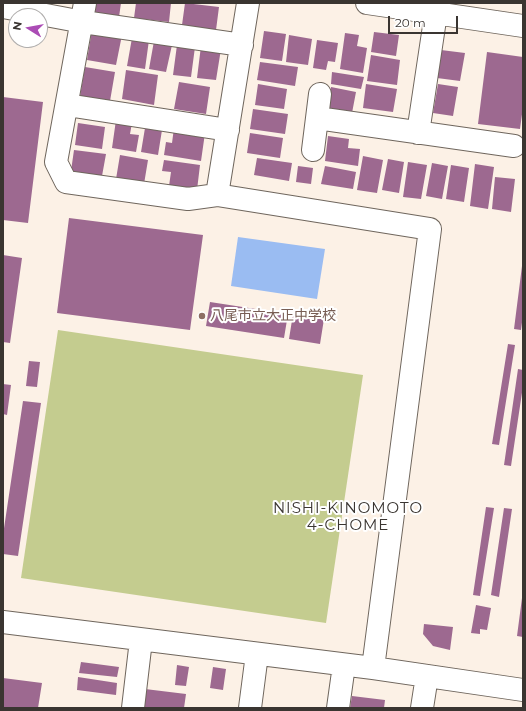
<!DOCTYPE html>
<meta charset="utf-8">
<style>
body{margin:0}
#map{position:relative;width:526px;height:711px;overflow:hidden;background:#fcf1e6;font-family:Montserrat,sans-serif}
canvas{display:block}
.frame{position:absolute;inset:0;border:4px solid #3a3531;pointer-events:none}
.north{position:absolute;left:8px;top:8px;width:40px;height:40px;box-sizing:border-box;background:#fff;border:1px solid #b0aead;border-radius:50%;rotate:281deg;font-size:11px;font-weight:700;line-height:16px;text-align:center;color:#3a3531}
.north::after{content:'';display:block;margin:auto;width:14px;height:18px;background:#ab4cb5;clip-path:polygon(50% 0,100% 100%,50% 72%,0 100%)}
.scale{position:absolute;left:388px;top:16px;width:70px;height:18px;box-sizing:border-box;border:2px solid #3a3531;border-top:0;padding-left:5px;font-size:12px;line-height:14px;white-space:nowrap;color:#3a3531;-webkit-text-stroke:3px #fff;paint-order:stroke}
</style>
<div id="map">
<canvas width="526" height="711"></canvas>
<div class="frame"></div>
<div class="north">N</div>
<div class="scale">20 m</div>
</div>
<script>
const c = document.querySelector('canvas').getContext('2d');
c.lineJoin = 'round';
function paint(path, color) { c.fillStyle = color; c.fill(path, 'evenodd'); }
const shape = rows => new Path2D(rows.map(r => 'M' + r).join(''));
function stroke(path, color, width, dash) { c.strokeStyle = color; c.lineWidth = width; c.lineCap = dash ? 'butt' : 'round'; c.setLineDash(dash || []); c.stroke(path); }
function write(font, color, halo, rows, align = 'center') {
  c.font = font + ' Montserrat,"Noto Sans JP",sans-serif'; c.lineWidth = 4; c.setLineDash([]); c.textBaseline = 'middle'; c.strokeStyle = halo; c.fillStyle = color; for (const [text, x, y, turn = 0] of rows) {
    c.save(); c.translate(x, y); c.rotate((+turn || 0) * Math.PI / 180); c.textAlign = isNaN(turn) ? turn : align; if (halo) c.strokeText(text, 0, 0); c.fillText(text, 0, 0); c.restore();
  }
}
const green = shape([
 [58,330,363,375,326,623,21,578]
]);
const water = shape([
 [238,237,325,249,317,299,231,286]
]);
const building = shape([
 [93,3,121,3,119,17,92,13],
 [136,3,171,3,169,22,134,18],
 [185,3,219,7,216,30,182,25],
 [92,30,122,35,116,65,87,60],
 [264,31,286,34,282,61,260,58],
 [374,32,399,35,396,56,371,52],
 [345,33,359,35,357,46,367,48,363,73,340,69],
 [289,35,312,39,308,65,286,62],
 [132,38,149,40,145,69,127,66],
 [317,40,338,43,335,62,328,61,326,70,313,68],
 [154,41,172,45,166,72,149,69],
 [177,45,195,47,191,77,173,75],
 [201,46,221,49,216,80,197,78],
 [441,50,465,53,460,81,437,78],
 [487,52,523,57,523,107,520,129,478,124],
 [371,55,400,60,397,85,367,81],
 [260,62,298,67,295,86,257,80],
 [85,67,115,72,110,101,80,96],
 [126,70,158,75,154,105,122,99],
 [332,72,364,77,361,89,331,84],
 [179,82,210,87,206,114,174,109],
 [258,84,287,89,284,109,255,105],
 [366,84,397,89,393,112,363,108],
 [438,84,458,87,453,116,433,113],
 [331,87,356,92,352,113,327,109],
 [3,97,43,102,28,223,3,220],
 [253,109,288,114,285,134,250,129],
 [116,120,132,123,130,134,139,135,136,152,112,148],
 [78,123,105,127,102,149,75,145],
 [145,128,162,130,158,155,141,152],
 [174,128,205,133,201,161,164,155,166,142,172,143],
 [250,133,283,138,280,158,247,153],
 [328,136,349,139,348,148,360,149,358,166,325,161],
 [74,150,106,154,102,176,71,171],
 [120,155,148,160,144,184,116,179],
 [363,156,383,160,377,193,357,190],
 [257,158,292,163,289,181,254,175],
 [388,159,404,162,399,193,382,190],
 [164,160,200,165,197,190,169,186,171,172,162,171],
 [408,162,427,165,421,199,403,197],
 [432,163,448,166,442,199,426,196],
 [475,164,494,167,488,209,470,206],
 [451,165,469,168,464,202,446,199],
 [298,166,313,168,311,184,296,182],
 [325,166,356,172,353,189,321,184],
 [495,177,515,179,511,212,492,209],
 [69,218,203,235,190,330,57,313],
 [3,255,22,258,10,343,3,342],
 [522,266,523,315,521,330,514,329],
 [210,302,288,314,284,338,206,326],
 [293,314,324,319,320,344,289,339],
 [508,344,515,345,499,445,492,444],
 [29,361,40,362,37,387,26,386],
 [518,369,523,370,523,386,511,466,504,465],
 [3,384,11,385,7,415,3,414],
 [23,401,41,403,18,556,3,554,3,535],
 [486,507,494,508,480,596,473,595],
 [504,508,512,509,499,597,491,595],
 [522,598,523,598,523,637,517,636],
 [476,605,491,608,487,630,480,629,480,634,471,633],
 [424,624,453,627,450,650,433,646,423,634],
 [81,662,119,667,117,677,79,673],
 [177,665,189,667,186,686,175,685],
 [213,667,226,669,223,690,210,688],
 [78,677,117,683,116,695,77,690],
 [3,678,42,683,38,708,3,708],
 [145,689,186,694,184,708,143,708],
 [352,696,385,700,384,708,350,708]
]);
const minor = shape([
 [85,3,56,162,66,182,188,199,217,195,430,229,373,668],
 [367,3,523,26],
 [3,7,83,22,242,45],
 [67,105,228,130],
 [317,118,514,146],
 [418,133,436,13],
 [313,150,320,94],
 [217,195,248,3],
 [3,622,373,668,523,690],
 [133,708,141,640],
 [250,708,257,654],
 [338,708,344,665],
 [422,708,427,676]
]);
const markers = [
 [202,316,4,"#8d6e63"]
];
const educationNames = [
 ["八尾市立大正中学校",210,316]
];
const neighbourhoodNames = [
 ["NISHI-KINOMOTO",348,509],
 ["4-CHOME",348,526]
];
paint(green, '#c4cc8f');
paint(water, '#9abcf2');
paint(building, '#9d6990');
stroke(minor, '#6f665d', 24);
stroke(minor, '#fff', 22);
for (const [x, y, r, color] of markers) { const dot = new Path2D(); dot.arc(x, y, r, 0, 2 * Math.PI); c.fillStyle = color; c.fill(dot); stroke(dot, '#fff', 1.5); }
write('14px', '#785e54', '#fff', educationNames, 'left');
c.letterSpacing = '1px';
write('15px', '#3a3531', '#fff', neighbourhoodNames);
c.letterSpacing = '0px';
</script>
